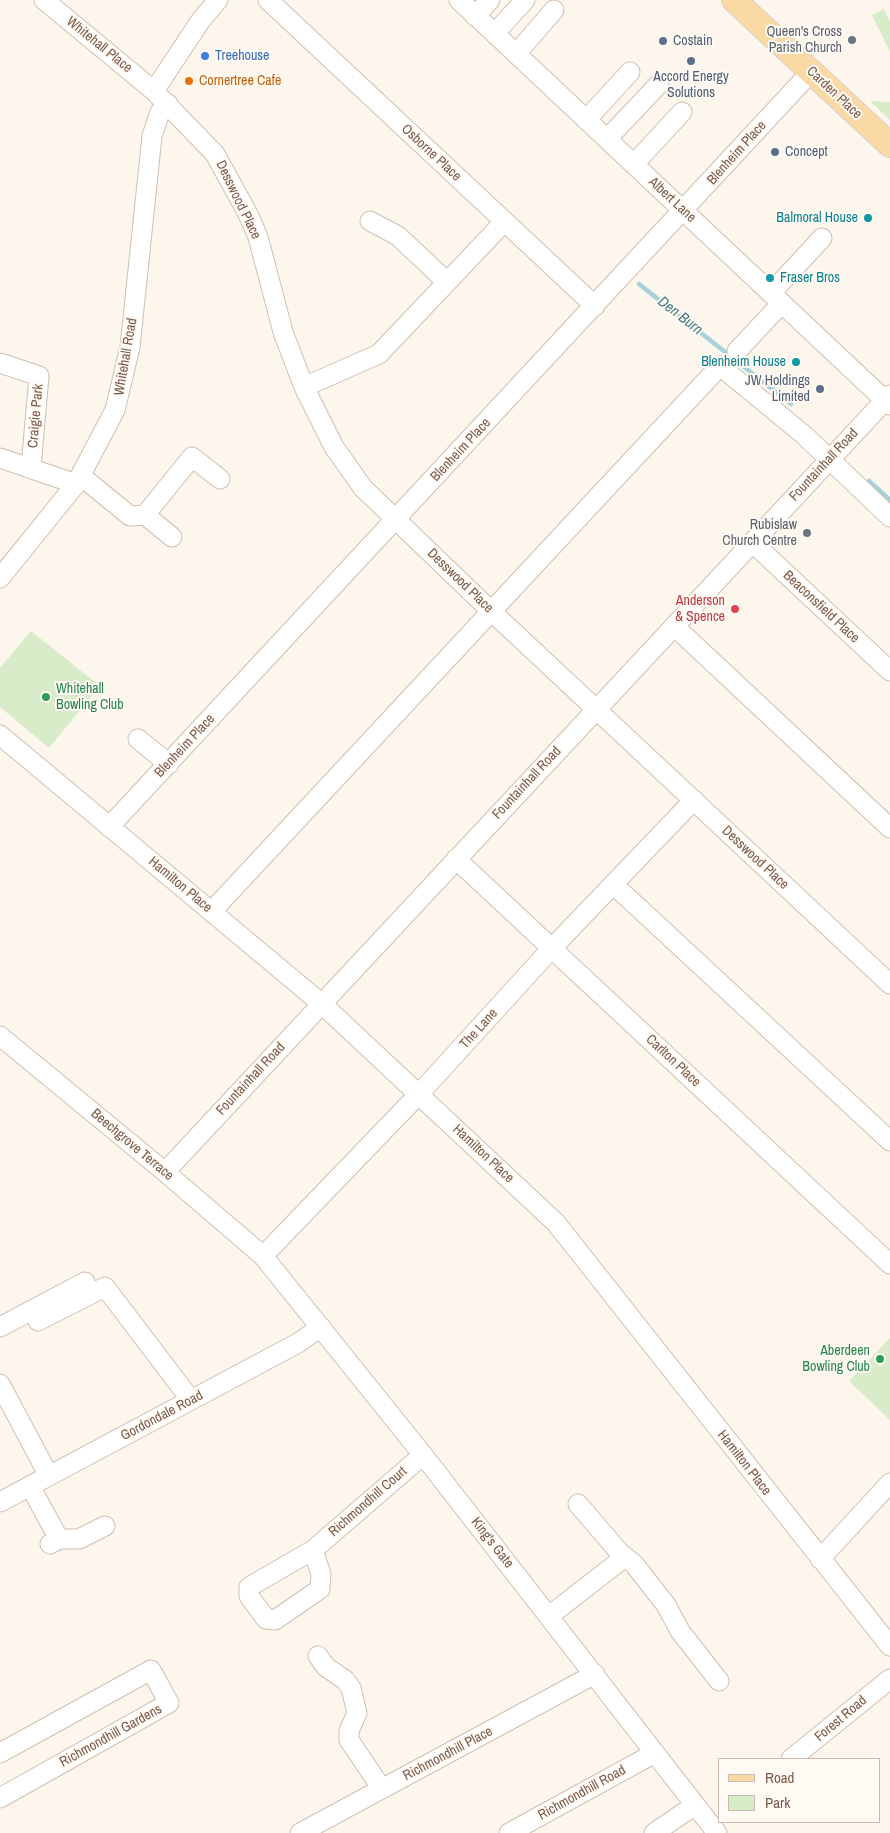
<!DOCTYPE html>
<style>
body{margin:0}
#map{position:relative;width:890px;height:1833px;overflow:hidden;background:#fdf6ec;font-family:"Archivo Narrow",sans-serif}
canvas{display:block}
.legend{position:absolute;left:718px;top:1758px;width:162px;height:65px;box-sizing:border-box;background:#fffaf3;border:1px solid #cabbb1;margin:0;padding:6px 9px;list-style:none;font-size:15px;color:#7a5c4d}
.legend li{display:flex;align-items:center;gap:10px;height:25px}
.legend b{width:25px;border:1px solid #cabbb1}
</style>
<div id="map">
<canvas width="890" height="1833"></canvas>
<ul class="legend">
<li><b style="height:6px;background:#fbd9a5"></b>Road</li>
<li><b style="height:14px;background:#d8ecc9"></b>Park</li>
</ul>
</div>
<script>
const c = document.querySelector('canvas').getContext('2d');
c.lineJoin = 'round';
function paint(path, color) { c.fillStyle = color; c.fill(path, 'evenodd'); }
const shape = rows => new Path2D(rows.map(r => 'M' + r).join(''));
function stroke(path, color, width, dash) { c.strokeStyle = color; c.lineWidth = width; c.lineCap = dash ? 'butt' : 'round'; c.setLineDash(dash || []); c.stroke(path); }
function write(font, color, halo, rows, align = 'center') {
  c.font = font + ' "Archivo Narrow",sans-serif'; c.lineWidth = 4; c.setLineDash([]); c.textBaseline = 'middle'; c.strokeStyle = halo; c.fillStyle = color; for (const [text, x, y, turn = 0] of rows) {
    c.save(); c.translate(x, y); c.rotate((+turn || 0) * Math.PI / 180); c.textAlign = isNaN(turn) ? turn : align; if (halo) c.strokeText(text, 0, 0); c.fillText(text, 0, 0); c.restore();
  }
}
const green = shape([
 [884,9,890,22,890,52,872,15],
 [870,101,890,102,890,120],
 [31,631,100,686,49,748,0,707,0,668],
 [890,1338,890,1420,849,1381]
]);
const stream = shape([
 [639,284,791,404],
 [869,481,890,500]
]);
const minor = shape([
 [44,0,154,91,215,154,248,214,258,237,283,332,304,387,334,447,363,488,491,611,890,984],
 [268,0,595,306],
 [459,0,890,405],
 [475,16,490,0],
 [495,33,525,0],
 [516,54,554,10],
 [154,91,201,20,218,0],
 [587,119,630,72],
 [607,139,659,84],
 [634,164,682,112],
 [370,221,398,236,447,282],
 [771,293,822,238],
 [737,351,782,303],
 [0,363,39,376,31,467],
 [304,387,379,354,504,222],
 [0,458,76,484],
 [81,476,130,516,145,515,192,457,220,479],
 [145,515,172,537],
 [753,543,890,671],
 [0,578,76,484,115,410,130,347,152,136,160,112,168,104],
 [674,626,890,828],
 [0,735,322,1004,556,1223,890,1646],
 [138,739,169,764],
 [109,827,811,72],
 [456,859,890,1264],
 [614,885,890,1141],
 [212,911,720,366,804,435,890,517],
 [0,1036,165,1172,263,1256,423,1455,717,1833],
 [165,1172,890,395],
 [263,1256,419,1094,552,948,694,800],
 [38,1321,105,1287,191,1400],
 [0,1327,85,1282],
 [0,1384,49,1476],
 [30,1486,59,1539],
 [0,1502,298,1343,321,1327],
 [578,1504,620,1553,634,1564,666,1605,680,1631,719,1681],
 [50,1544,59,1539,79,1539,105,1526],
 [313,1550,321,1574,320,1589,275,1620,266,1619,249,1596,249,1587,313,1550,423,1455],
 [820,1559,890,1483],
 [549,1616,625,1557],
 [318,1656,326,1667,345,1680,351,1688,357,1713,349,1731,349,1740,382,1789],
 [0,1753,151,1670,169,1703,0,1798],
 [791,1759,890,1679],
 [300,1833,595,1674],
 [509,1833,655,1753],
 [654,1833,695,1805]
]);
const major = shape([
 [734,0,890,145]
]);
const markers = [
 [852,40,5,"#6b7280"],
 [663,41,5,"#5c6f8a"],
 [205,56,5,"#3f7fe0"],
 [691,61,5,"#5c6f8a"],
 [189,81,5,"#e8710a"],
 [775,152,5,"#5c6f8a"],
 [868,218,5,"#0f9aa8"],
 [770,278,5,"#0f9aa8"],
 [796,362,5,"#0f9aa8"],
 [820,389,5,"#5c6f8a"],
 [807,533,5,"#6b7280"],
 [735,609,5,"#e0444e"],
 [46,697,5,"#2e9e5b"],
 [880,1359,5,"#2e9e5b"]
];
const worshipNames = [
 ["Queen's Cross",842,32],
 ["Parish Church",842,48],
 ["Rubislaw",797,525],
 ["Church Centre",797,541]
];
const serviceNames = [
 ["Costain",673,41],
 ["Accord Energy",691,77,"center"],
 ["Solutions",691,93,"center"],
 ["Concept",785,152],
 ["JW Holdings",810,381,"right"],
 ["Limited",810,397,"right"]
];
const streetNames = [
 ["Whitehall Place",99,45,39],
 ["Carden Place",834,93,43],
 ["Osborne Place",431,153,43],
 ["Blenheim Place",737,153,-48],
 ["Desswood Place",238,200,64],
 ["Albert Lane",672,200,43],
 ["Whitehall Road",126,357,-80],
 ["Craigie Park",36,416,-85],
 ["Blenheim Place",461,450,-47],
 ["Fountainhall Road",824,465,-47],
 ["Desswood Place",460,581,44],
 ["Beaconsfield Place",821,607,43],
 ["Blenheim Place",185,746,-47],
 ["Fountainhall Road",527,783,-47],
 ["Desswood Place",755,858,43],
 ["Hamilton Place",180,885,40],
 ["The Lane",479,1029,-48],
 ["Carlton Place",673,1061,43],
 ["Fountainhall Road",251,1079,-47],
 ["Beechgrove Terrace",132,1145,40],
 ["Hamilton Place",483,1154,43],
 ["Gordondale Road",162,1416,-28],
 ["Hamilton Place",744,1463,52],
 ["Richmondhill Court",368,1502,-41],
 ["King's Gate",492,1543,52],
 ["Forest Road",841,1719,-40],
 ["Richmondhill Gardens",111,1736,-29],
 ["Richmondhill Place",448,1754,-28],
 ["Richmondhill Road",582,1793,-29]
];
const shopNames = [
 ["Treehouse",215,56]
];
const foodNames = [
 ["Cornertree Cafe",199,81]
];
const cultureNames = [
 ["Balmoral House",858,218],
 ["Fraser Bros",780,278,"left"],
 ["Blenheim House",786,362]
];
const healthNames = [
 ["Anderson",725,601],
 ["& Spence",725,617]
];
const leisureNames = [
 ["Whitehall",56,689],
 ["Bowling Club",56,705],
 ["Aberdeen",870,1351,"right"],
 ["Bowling Club",870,1367,"right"]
];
const waterNames = [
 ["Den Burn",680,316,38]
];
paint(green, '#d8ecc9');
stroke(stream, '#a5d3da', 4.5);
stroke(minor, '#d1beb0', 21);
stroke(major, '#dad1cd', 26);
stroke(minor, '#fff', 19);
stroke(major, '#fbd9a5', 24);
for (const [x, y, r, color] of markers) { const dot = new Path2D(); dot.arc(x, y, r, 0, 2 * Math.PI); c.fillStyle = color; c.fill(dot); stroke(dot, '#fffaf3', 2); }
write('14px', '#5b616d', '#fffaf3', worshipNames, 'right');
write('14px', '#4e5e75', '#fffaf3', serviceNames, 'left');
write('14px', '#7a5c4d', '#fffaf3', streetNames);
write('14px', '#366cbe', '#fffaf3', shopNames, 'left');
write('14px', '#c56008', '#fffaf3', foodNames, 'left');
write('14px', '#0d838f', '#fffaf3', cultureNames, 'right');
write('14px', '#be3a42', '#fffaf3', healthNames, 'right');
write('14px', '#27864d', '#fffaf3', leisureNames, 'left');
write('italic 15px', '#437c86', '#fffaf3', waterNames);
</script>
